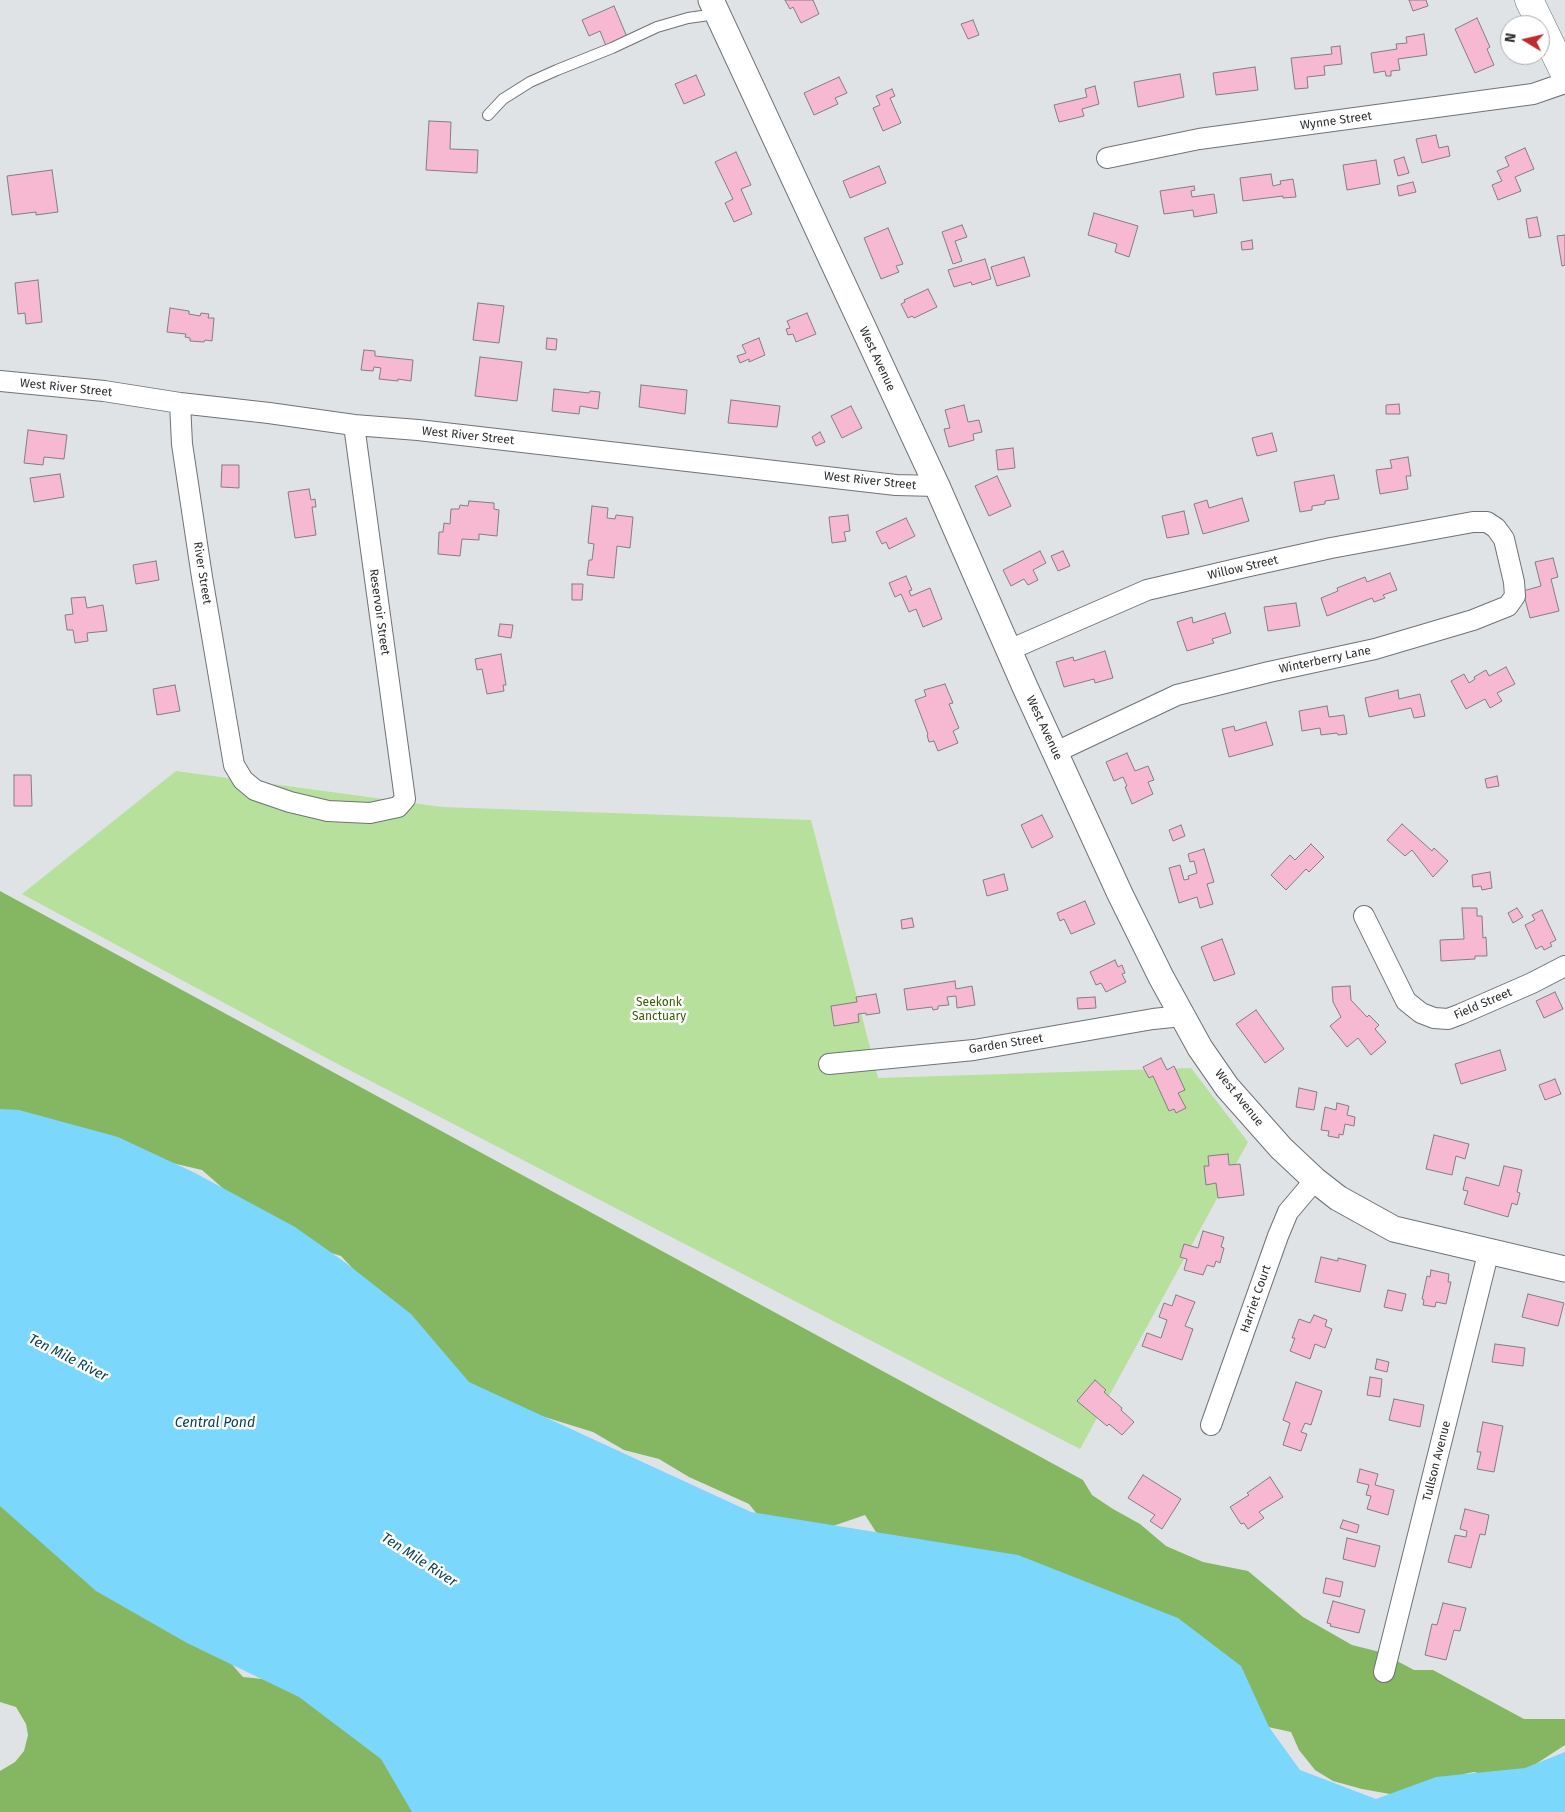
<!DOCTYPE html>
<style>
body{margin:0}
#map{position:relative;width:1565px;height:1812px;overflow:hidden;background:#dfe3e6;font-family:"Fira Sans",sans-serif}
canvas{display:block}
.north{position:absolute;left:1500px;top:15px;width:50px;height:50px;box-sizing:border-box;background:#fff;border:1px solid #ababac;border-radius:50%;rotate:279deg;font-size:14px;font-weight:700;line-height:20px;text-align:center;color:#2c2d2f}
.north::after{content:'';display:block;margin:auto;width:18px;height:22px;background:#bc2c30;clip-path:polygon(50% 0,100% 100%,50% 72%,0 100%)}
</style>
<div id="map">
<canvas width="1565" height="1812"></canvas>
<div class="north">N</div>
</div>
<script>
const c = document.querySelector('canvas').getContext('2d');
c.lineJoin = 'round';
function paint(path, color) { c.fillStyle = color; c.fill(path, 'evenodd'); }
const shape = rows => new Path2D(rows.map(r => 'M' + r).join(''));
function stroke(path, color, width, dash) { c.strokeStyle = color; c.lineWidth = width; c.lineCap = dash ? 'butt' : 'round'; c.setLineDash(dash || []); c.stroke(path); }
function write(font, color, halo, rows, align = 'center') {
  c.font = font + ' "Fira Sans",sans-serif'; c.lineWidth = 5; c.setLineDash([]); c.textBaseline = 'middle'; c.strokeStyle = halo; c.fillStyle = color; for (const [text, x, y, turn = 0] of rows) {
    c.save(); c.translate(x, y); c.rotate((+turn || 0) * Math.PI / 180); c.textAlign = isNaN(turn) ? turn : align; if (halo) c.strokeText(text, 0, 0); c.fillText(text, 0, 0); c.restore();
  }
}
const green = shape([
 [176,771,442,807,811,820,878,1078,1191,1068,1248,1142,1080,1449,332,1061,22,894]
]);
const forest = shape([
 [0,891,1083,1480,1092,1495,1113,1509,1140,1524,1166,1546,1203,1562,1248,1571,1303,1617,1352,1645,1380,1652,1414,1670,1433,1670,1524,1719,1565,1719,1565,1745,1525,1771,1501,1779,1474,1772,1464,1774,1440,1792,1401,1796,1362,1789,1333,1781,1315,1770,1299,1750,1291,1732,1259,1725,887,1549,865,1515,833,1526,772,1533,749,1504,689,1477,659,1459,624,1450,593,1432,522,1410,459,1381,341,1256,312,1247,226,1191,202,1170,168,1162,0,1115],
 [0,1505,221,1652,243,1677,282,1681,346,1695,422,1812,0,1812,0,1771,15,1762,24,1751,28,1735,26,1724,16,1707,0,1702]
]);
const water = shape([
 [0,1109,19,1110,118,1137,195,1173,295,1227,346,1263,411,1314,469,1382,751,1512,1018,1555,1178,1618,1241,1666,1269,1727,1300,1770,1376,1799,1436,1777,1525,1768,1565,1752,1565,1812,412,1812,381,1759,299,1697,187,1643,96,1591,0,1506]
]);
const building = shape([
 [785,0,813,0,819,14,801,23,793,7,790,9,785,0],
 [1409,0,1426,0,1428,6,1413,11,1409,0],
 [614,6,627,37,606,46,600,31,589,36,582,20,614,6],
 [1477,18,1490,47,1487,49,1494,65,1475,73,1455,29,1477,18],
 [973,20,979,35,968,39,961,24,973,20],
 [1424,34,1427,55,1398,59,1400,70,1391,71,1391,76,1386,76,1385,71,1374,73,1371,53,1397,49,1396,44,1407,43,1406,37,1424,34],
 [1340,46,1342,64,1324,66,1325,75,1307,77,1308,88,1295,89,1291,58,1332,54,1331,47,1340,46],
 [1255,67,1258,90,1216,95,1213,73,1255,67],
 [1180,74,1184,97,1138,107,1134,82,1180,74],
 [696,75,705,95,684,104,675,84,696,75],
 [839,77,847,93,835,98,838,104,814,115,804,93,839,77],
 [1095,86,1099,104,1082,109,1084,116,1059,122,1054,105,1087,97,1085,89,1095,86],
 [892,89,895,96,890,98,901,123,883,131,873,108,880,105,876,96,892,89],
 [429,121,451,122,450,149,478,150,477,173,426,170,429,121],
 [1436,135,1439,148,1448,146,1450,156,1422,163,1416,139,1436,135],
 [1525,148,1534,169,1515,177,1521,191,1498,200,1492,185,1502,181,1497,171,1509,166,1505,157,1525,148],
 [736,152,751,185,741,189,752,214,734,222,725,203,733,199,715,162,736,152],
 [1404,157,1409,173,1398,176,1394,160,1404,157],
 [1376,160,1380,184,1347,190,1343,165,1376,160],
 [879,166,886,183,850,198,843,181,879,166],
 [52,170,58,212,36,215,36,212,12,215,7,176,52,170],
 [1271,174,1273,186,1281,184,1280,181,1293,179,1296,197,1283,198,1283,196,1243,201,1240,178,1271,174],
 [1413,182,1416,192,1399,196,1397,186,1413,182],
 [1194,186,1195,190,1191,191,1192,197,1214,194,1217,213,1194,217,1193,210,1164,214,1160,191,1194,186],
 [1094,213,1138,226,1129,257,1115,252,1117,244,1088,235,1094,213],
 [1537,217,1541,236,1529,238,1526,219,1537,217],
 [962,225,967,237,955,241,962,261,953,264,942,232,962,225],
 [888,228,903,264,896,266,899,272,881,279,864,238,888,228],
 [1565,235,1565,265,1562,266,1557,236,1565,235],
 [1252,240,1253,249,1242,250,1241,242,1252,240],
 [1024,257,1030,276,997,286,991,267,1024,257],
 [985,259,991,279,972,285,971,282,954,287,948,270,985,259],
 [38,280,42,322,26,324,25,313,18,314,15,283,38,280],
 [928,289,937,307,914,318,912,316,908,318,901,304,905,302,904,300,928,289],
 [478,303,504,306,499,343,473,340,478,303],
 [170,308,189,311,189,314,200,316,201,313,209,314,208,318,214,318,212,341,205,340,204,342,190,341,190,338,185,337,186,334,167,332,170,308],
 [807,313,816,334,796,342,793,334,788,335,786,329,790,328,787,321,807,313],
 [547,338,557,339,556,350,546,349,547,338],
 [759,338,765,355,749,362,749,359,740,363,737,356,746,353,742,345,759,338],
 [364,350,375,351,375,356,413,360,411,381,398,379,398,381,379,379,381,368,374,367,373,371,361,370,364,350],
 [480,357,522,362,517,401,475,396,480,357],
 [641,385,687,390,685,414,639,407,641,385],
 [554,389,589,393,590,391,600,392,598,409,580,406,579,414,552,411,554,389],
 [731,400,780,406,777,427,728,423,731,400],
 [1399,404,1400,414,1386,414,1386,405,1399,404],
 [964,405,968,422,979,420,982,432,973,434,974,440,949,447,944,429,950,428,945,410,964,405],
 [851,406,862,428,842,438,831,416,851,406],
 [28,430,67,435,64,459,44,457,43,465,24,463,28,430],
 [820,432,825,442,816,446,812,437,820,432],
 [1272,433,1277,451,1257,456,1252,438,1272,433],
 [1013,448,1015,468,998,470,996,450,1013,448],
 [1408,457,1411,476,1406,476,1408,489,1380,494,1376,470,1392,468,1390,460,1408,457],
 [222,465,239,465,239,488,221,487,222,465],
 [60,474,64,497,34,502,30,478,60,474],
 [1334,475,1339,499,1325,501,1325,504,1312,506,1312,510,1300,512,1294,482,1334,475],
 [997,476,1011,506,989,516,975,486,997,476],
 [309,489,311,500,315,499,316,507,312,507,316,535,295,538,288,492,309,489],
 [1242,498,1249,521,1203,534,1194,504,1207,500,1209,508,1242,498],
 [469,501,494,503,494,509,499,510,497,536,479,534,479,540,462,539,460,556,438,554,439,532,443,532,444,523,450,524,451,509,459,509,460,505,468,506,469,501],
 [592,506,608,508,607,518,615,519,616,515,633,517,630,548,617,546,614,578,587,575,589,560,592,560,594,544,588,543,592,506],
 [1184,511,1189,534,1167,538,1162,516,1184,511],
 [848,515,850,531,844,532,846,541,832,543,829,517,848,515],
 [906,518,915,536,889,549,886,542,882,544,876,532,906,518],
 [1040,551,1046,563,1033,570,1038,580,1028,585,1024,579,1011,586,1003,570,1040,551],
 [1063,551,1070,566,1058,571,1051,556,1063,551],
 [1553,558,1558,577,1551,579,1559,611,1530,618,1523,591,1541,586,1535,562,1553,558],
 [156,561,159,580,136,584,133,565,156,561],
 [1390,573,1397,590,1383,595,1385,598,1374,602,1372,598,1327,616,1321,598,1338,591,1337,588,1365,577,1367,582,1390,573],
 [906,576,912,590,909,591,911,596,930,588,942,619,923,627,916,609,909,612,901,594,895,597,889,583,906,576],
 [572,584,583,584,582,600,572,600,572,584],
 [85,597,87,608,103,605,107,631,87,633,88,641,75,643,73,630,67,630,65,615,73,614,71,598,85,597],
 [1296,603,1300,626,1268,631,1264,607,1296,603],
 [1225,613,1231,633,1212,639,1214,643,1187,651,1177,622,1192,617,1193,623,1225,613],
 [500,624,513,625,511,638,498,636,500,624],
 [1105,651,1113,678,1095,683,1094,679,1064,687,1056,662,1073,657,1074,661,1105,651],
 [501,654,506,685,503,685,504,691,487,694,482,669,477,670,475,659,501,654],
 [1506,667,1515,684,1497,693,1502,701,1490,708,1485,699,1466,709,1451,681,1464,674,1469,683,1475,679,1474,677,1486,670,1489,676,1506,667],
 [945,684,953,703,949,704,959,728,953,731,958,743,938,751,934,741,929,742,927,735,928,734,915,700,926,696,924,690,945,684],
 [175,685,180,711,157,715,153,689,175,685],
 [1398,690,1399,699,1420,694,1425,716,1414,718,1411,708,1369,717,1365,698,1398,690],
 [1327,706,1329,717,1344,715,1347,734,1338,735,1337,733,1321,735,1320,728,1302,731,1299,711,1327,706],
 [1266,722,1273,745,1229,757,1222,729,1234,726,1235,731,1266,722],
 [1127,753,1135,771,1148,766,1154,780,1148,782,1153,794,1132,804,1125,787,1127,786,1123,777,1114,781,1106,762,1127,753],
 [14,775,31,775,32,806,14,806,14,775],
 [1497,776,1499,786,1487,788,1485,779,1497,776],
 [1042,815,1053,837,1032,848,1021,825,1042,815],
 [1402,824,1432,851,1434,848,1448,861,1433,877,1412,850,1405,856,1387,840,1402,824],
 [1181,825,1185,836,1173,841,1169,830,1181,825],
 [1311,844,1324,857,1309,872,1306,869,1286,890,1271,875,1290,855,1295,860,1311,844],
 [1204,849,1214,882,1207,884,1213,904,1200,908,1197,897,1179,903,1169,868,1180,865,1184,880,1189,879,1188,876,1197,873,1194,861,1190,862,1188,854,1204,849],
 [1490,872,1492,888,1482,890,1481,886,1473,887,1472,875,1490,872],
 [1004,874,1008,890,987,896,983,880,1004,874],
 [1085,901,1095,924,1071,934,1064,919,1060,921,1057,913,1085,901],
 [1462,908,1477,908,1477,916,1482,916,1483,938,1486,937,1487,956,1475,956,1475,959,1441,961,1440,940,1464,939,1462,908],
 [1517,908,1523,917,1513,923,1508,913,1517,908],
 [1542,910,1556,940,1550,943,1552,946,1544,950,1542,946,1536,949,1525,925,1535,920,1532,915,1542,910],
 [912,918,914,927,902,929,901,920,912,918],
 [1222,939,1235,974,1214,981,1201,947,1222,939],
 [1115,960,1118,967,1122,965,1125,973,1122,974,1126,982,1106,992,1101,983,1096,985,1090,972,1115,960],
 [955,981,956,989,972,986,975,1005,957,1008,956,996,947,997,949,1005,938,1006,938,1009,933,1010,932,1007,907,1010,904,989,955,981],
 [1350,986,1351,1000,1367,1017,1369,1015,1379,1025,1375,1029,1386,1042,1371,1055,1358,1038,1347,1047,1330,1026,1341,1017,1333,1002,1332,987,1350,986],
 [1555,992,1563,1009,1544,1018,1536,1001,1555,992],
 [876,994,880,1013,866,1015,866,1013,858,1014,859,1022,834,1026,831,1006,857,1002,856,997,876,994],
 [1095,997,1096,1008,1078,1009,1077,998,1095,997],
 [1256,1010,1284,1049,1265,1063,1236,1024,1256,1010],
 [1500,1050,1506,1070,1461,1084,1455,1064,1500,1050],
 [1161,1058,1167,1070,1174,1066,1185,1090,1178,1093,1186,1108,1176,1113,1174,1109,1169,1111,1153,1076,1149,1078,1143,1067,1161,1058],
 [1555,1079,1561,1094,1545,1100,1539,1085,1555,1079],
 [1299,1088,1317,1092,1314,1110,1296,1107,1299,1088],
 [1337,1103,1349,1106,1347,1115,1355,1117,1354,1126,1345,1124,1343,1135,1339,1134,1339,1138,1328,1136,1329,1131,1321,1130,1325,1107,1336,1110,1337,1103],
 [1434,1135,1469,1144,1465,1159,1456,1156,1452,1175,1426,1169,1434,1135],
 [1228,1154,1229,1165,1240,1164,1244,1195,1218,1198,1216,1183,1206,1185,1204,1166,1209,1166,1208,1156,1228,1154],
 [1504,1166,1522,1170,1517,1192,1520,1193,1517,1205,1512,1203,1508,1217,1464,1204,1468,1191,1463,1190,1466,1177,1499,1186,1504,1166],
 [1203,1231,1224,1237,1221,1247,1224,1248,1220,1263,1216,1261,1214,1267,1207,1265,1203,1275,1184,1270,1187,1259,1180,1257,1184,1244,1198,1248,1203,1231],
 [1321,1257,1338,1261,1338,1258,1366,1265,1360,1292,1315,1282,1321,1257],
 [1431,1270,1449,1274,1448,1282,1451,1282,1446,1304,1436,1302,1435,1307,1423,1305,1424,1300,1422,1299,1427,1276,1430,1277,1431,1270],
 [1388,1290,1406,1294,1402,1311,1384,1307,1388,1290],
 [1528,1294,1564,1303,1558,1326,1522,1317,1528,1294],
 [1176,1295,1195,1302,1185,1326,1193,1329,1182,1360,1142,1346,1147,1333,1161,1338,1167,1320,1159,1317,1164,1303,1172,1306,1176,1295],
 [1314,1315,1327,1320,1325,1326,1332,1329,1325,1348,1315,1344,1310,1359,1290,1351,1295,1338,1292,1338,1299,1319,1310,1323,1314,1315],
 [1495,1344,1525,1348,1523,1366,1492,1362,1495,1344],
 [1377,1359,1389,1362,1387,1372,1375,1369,1377,1359],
 [1370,1377,1382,1379,1380,1397,1367,1395,1370,1377],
 [1095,1380,1106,1390,1104,1392,1122,1408,1121,1410,1134,1422,1122,1435,1109,1424,1107,1426,1077,1401,1095,1380],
 [1296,1382,1322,1391,1311,1425,1305,1423,1301,1432,1307,1434,1301,1451,1283,1445,1290,1423,1283,1420,1296,1382],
 [1394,1399,1424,1405,1420,1427,1389,1420,1394,1399],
 [1483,1422,1503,1426,1494,1472,1477,1469,1481,1452,1477,1452,1483,1422],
 [1360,1469,1378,1474,1375,1485,1394,1490,1388,1515,1367,1509,1371,1496,1366,1495,1369,1485,1357,1482,1360,1469],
 [1143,1475,1181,1499,1162,1529,1150,1521,1155,1515,1128,1498,1143,1475],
 [1270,1477,1283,1497,1259,1512,1264,1518,1248,1529,1244,1523,1241,1524,1230,1507,1249,1495,1247,1493,1270,1477],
 [1465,1509,1489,1515,1485,1535,1480,1534,1471,1568,1448,1562,1455,1535,1466,1537,1467,1531,1460,1529,1465,1509],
 [1343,1520,1359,1525,1357,1533,1340,1528,1343,1520],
 [1347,1538,1380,1546,1375,1567,1343,1559,1347,1538],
 [1326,1578,1343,1582,1340,1597,1323,1593,1326,1578],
 [1333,1601,1365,1610,1359,1633,1330,1626,1331,1624,1327,1623,1333,1601],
 [1443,1603,1466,1608,1460,1631,1454,1630,1446,1660,1425,1655,1432,1624,1437,1625,1443,1603]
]);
const service = shape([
 [488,115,503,99,530,82,557,70,612,48,657,27,688,18,716,14]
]);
const minor = shape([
 [1107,158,1199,139,1533,94,1565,83],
 [0,381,104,391,180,403,269,413,354,425,418,430,896,485,937,486],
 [180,403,182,444,202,577,234,765,243,780,255,790,290,802,328,811,370,813,398,807,405,799,354,425],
 [1009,650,1147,590,1245,567,1331,548,1473,522,1487,522,1496,528,1504,539,1514,582,1515,596,1508,606,1473,620,1375,649,1269,672,1177,695,1056,752],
 [1364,916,1406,1001,1421,1013,1434,1018,1448,1019,1461,1014,1532,983,1565,966],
 [829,1064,974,1050,1153,1019,1182,1016],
 [1211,1425,1278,1236,1288,1212,1315,1180],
 [1384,1672,1489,1250]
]);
const tertiary = shape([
 [711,0,937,486,1025,687,1120,894,1161,977,1200,1048,1227,1087,1281,1148,1315,1180,1338,1198,1394,1229,1565,1269]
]);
const secondary = shape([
 [1529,0,1565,74]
]);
const streetNames = [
 ["Wynne Street",1336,121,-8],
 ["West Avenue",877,359,65],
 ["West River Street",66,388,6],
 ["West River Street",468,436,6],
 ["West River Street",870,481,6],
 ["Willow Street",1243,568,-13],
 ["River Street",202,573,81],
 ["Reservoir Street",379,612,82],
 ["Winterberry Lane",1325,660,-12],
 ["West Avenue",1044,728,65],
 ["Field Street",1483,1004,-23],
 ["Garden Street",1006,1044,-9],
 ["West Avenue",1239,1098,51],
 ["Harriet Court",1256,1299,-71],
 ["Tullson Avenue",1437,1461,-76]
];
const parkNames = [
 ["Seekonk",659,1003],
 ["Sanctuary",659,1017]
];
const waterNames = [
 ["Ten Mile River",68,1358,27],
 ["Central Pond",215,1423],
 ["Ten Mile River",419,1560,33]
];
paint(green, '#b7e09c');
paint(forest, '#85b762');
paint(water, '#7bd7fb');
paint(building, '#f6b9d1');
stroke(building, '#837e80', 1);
stroke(service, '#6f7376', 12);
stroke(minor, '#6f7376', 22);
stroke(tertiary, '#6f7376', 27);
stroke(secondary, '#6f7376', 29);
stroke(service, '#fff', 10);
stroke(minor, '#fff', 20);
stroke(tertiary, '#fff', 25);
stroke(secondary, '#fff', 28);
write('12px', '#2c2d2f', '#fff', streetNames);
write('12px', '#335f00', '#fff', parkNames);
write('italic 14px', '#094254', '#fff', waterNames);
</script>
